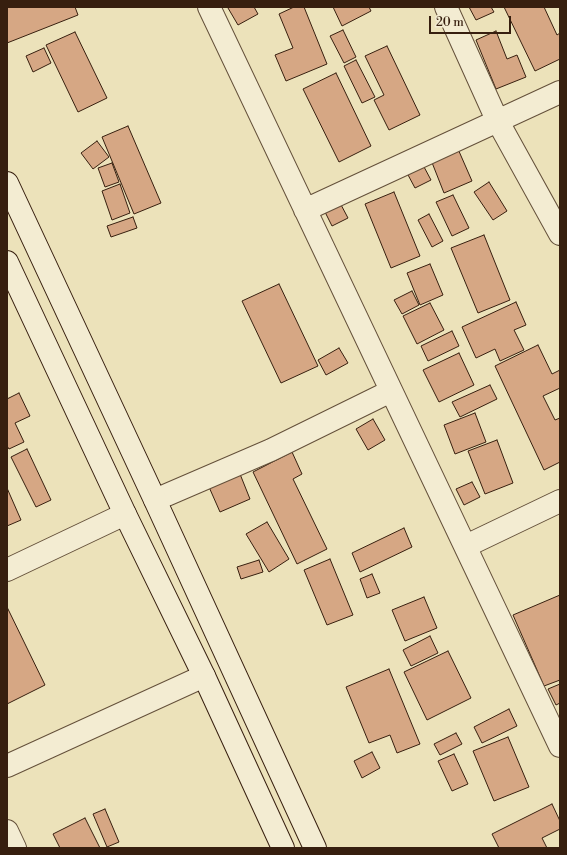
<!DOCTYPE html>
<style>
body{margin:0}
#map{position:relative;width:567px;height:855px;overflow:hidden;background:#ece2ba;font-family:"Libre Bodoni",serif}
canvas{display:block}
.frame{position:absolute;inset:0;border:8px solid #371f0f;pointer-events:none}
.scale{position:absolute;left:429px;top:16px;width:82px;height:18px;box-sizing:border-box;border:2px solid #371f0f;border-top:0;padding-left:5px;font-size:12px;line-height:14px;white-space:nowrap;color:#371f0f;-webkit-text-stroke:3px #f3ecd2;paint-order:stroke}
</style>
<div id="map">
<canvas width="567" height="855"></canvas>
<div class="frame"></div>
<div class="scale">20 m</div>
</div>
<script>
const c = document.querySelector('canvas').getContext('2d');
c.lineJoin = 'round';
function paint(path, color) { c.fillStyle = color; c.fill(path, 'evenodd'); }
const shape = rows => new Path2D(rows.map(r => 'M' + r).join(''));
function stroke(path, color, width, dash) { c.strokeStyle = color; c.lineWidth = width; c.lineCap = dash ? 'butt' : 'round'; c.setLineDash(dash || []); c.stroke(path); }
const building = shape([
 [7,7,75,7,78,15,7,43,7,7],
 [229,7,254,7,258,14,238,25,228,8,229,7],
 [294,7,304,7,327,64,286,81,275,55,293,48,279,14,294,7],
 [333,7,369,7,371,11,342,26,333,7],
 [469,7,491,7,494,12,476,20,469,7],
 [504,7,544,7,557,35,560,33,560,59,535,71,504,7],
 [343,30,356,57,344,63,330,36,343,30],
 [496,31,507,59,517,55,526,77,496,89,476,40,496,31],
 [75,32,107,98,78,112,46,45,75,32],
 [387,46,420,115,389,130,374,100,384,95,365,56,387,46],
 [44,48,51,63,33,72,26,56,44,48],
 [356,60,375,97,362,103,344,66,356,60],
 [336,73,371,146,339,162,303,89,336,73],
 [128,126,161,203,134,214,102,137,128,126],
 [97,141,109,157,93,169,81,153,97,141],
 [458,149,472,181,444,193,431,160,458,149],
 [112,163,119,182,105,187,98,168,112,163],
 [423,165,431,180,415,188,407,173,423,165],
 [489,182,507,211,493,220,474,192,489,182],
 [120,184,130,213,112,220,102,191,120,184],
 [394,192,420,256,391,268,365,204,394,192],
 [453,195,469,228,452,236,436,202,453,195],
 [339,201,348,218,332,226,324,210,339,201],
 [429,214,443,241,432,247,418,220,429,214],
 [133,217,137,228,111,237,107,226,133,217],
 [484,235,510,300,478,313,451,248,484,235],
 [430,264,443,295,420,305,407,273,430,264],
 [279,284,318,366,281,383,242,301,279,284],
 [412,291,419,305,402,314,394,300,412,291],
 [516,302,526,325,514,330,524,350,500,361,495,349,476,358,462,327,516,302],
 [430,303,444,330,417,344,403,316,430,303],
 [452,331,459,346,428,361,421,346,452,331],
 [538,345,552,374,560,370,560,388,543,396,555,420,560,418,560,462,544,470,495,366,538,345],
 [339,348,348,363,326,375,318,360,339,348],
 [459,353,474,385,439,402,423,370,459,353],
 [490,385,497,399,460,417,452,402,490,385],
 [19,393,30,416,15,423,24,442,9,449,7,446,7,399,19,393],
 [475,413,486,442,455,454,444,425,475,413],
 [373,419,385,440,368,450,356,429,373,419],
 [497,440,513,483,485,494,468,451,497,440],
 [27,449,51,500,36,507,11,457,27,449],
 [292,452,302,474,293,479,327,549,297,564,253,472,292,452],
 [240,474,250,499,220,512,209,487,240,474],
 [472,482,480,497,464,505,456,489,472,482],
 [7,488,21,520,7,526,7,488],
 [267,522,289,559,269,572,246,534,267,522],
 [404,528,412,547,360,572,352,553,404,528],
 [330,559,353,615,327,625,304,570,330,559],
 [259,560,263,572,241,579,237,567,259,560],
 [372,574,380,593,367,598,360,579,372,574],
 [560,595,560,680,544,686,513,615,560,595],
 [424,597,437,628,405,641,392,610,424,597],
 [7,607,45,685,7,704,7,607],
 [430,636,438,653,411,666,403,650,430,636],
 [448,651,471,698,427,720,404,672,448,651],
 [389,669,420,744,397,753,390,735,369,743,346,687,389,669],
 [560,684,560,703,556,705,548,689,560,684],
 [509,709,517,726,482,743,474,727,509,709],
 [456,733,462,744,440,755,434,744,456,733],
 [508,737,529,787,494,801,473,751,508,737],
 [372,752,380,768,362,778,354,761,372,752],
 [454,754,468,784,452,791,438,761,454,754],
 [552,804,560,821,560,829,542,838,547,848,499,848,492,834,552,804],
 [105,809,119,842,107,847,93,814,105,809],
 [85,818,100,848,60,848,53,834,85,818]
]);
const street = shape([
 [209,7,560,746],
 [446,7,497,120,560,234],
 [305,210,560,92],
 [155,500,271,450,391,391],
 [466,546,560,501],
 [7,570,125,514],
 [7,766,204,676],
 [7,831,15,848]
]);
const secondary = shape([
 [7,183,155,500,315,848],
 [7,262,125,514,204,676,283,848]
]);
paint(building, '#d6a784');
stroke(building, '#371f0f', 1);
stroke(street, '#64503a', 24);
stroke(secondary, '#371f0f', 24);
stroke(street, '#f3ecd2', 22);
stroke(secondary, '#f3ecd2', 22);
</script>
